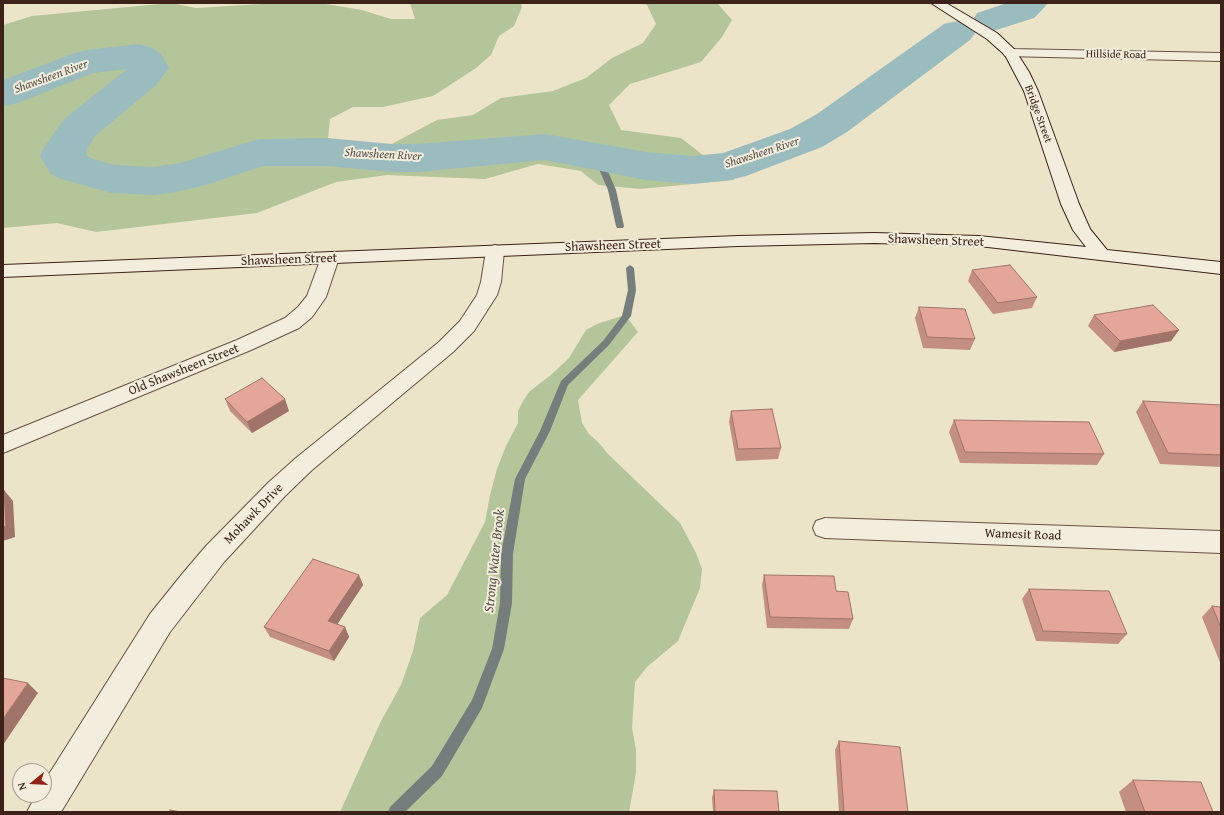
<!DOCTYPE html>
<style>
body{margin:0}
#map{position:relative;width:1224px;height:815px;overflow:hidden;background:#ebe4c9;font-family:"Gentium Book Plus",serif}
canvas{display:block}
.frame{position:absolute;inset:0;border:4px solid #3c2218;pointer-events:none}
.north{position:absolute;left:12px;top:763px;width:40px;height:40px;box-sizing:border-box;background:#f2eddc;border:1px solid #a99c8e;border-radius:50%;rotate:252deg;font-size:11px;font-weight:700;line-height:16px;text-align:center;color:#3c2218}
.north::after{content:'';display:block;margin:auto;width:14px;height:18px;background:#8f2418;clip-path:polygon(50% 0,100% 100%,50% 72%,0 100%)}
</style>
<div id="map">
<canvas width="1224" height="815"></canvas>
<div class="frame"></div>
<div class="north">N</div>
</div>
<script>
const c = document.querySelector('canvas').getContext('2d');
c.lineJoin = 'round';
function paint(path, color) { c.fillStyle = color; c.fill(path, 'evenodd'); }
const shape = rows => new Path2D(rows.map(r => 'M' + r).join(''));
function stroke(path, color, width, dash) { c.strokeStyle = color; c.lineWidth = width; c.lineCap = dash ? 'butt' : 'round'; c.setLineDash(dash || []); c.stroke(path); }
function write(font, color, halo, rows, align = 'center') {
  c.font = font + ' "Gentium Book Plus",serif'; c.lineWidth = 4; c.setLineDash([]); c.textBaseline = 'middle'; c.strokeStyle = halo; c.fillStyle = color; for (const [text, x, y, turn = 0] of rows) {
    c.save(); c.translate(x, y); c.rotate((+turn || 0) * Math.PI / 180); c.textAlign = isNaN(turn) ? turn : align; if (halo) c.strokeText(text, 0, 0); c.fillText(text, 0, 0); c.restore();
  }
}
const green = shape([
 [171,3,196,8,279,3,320,3,362,10,391,19,415,19,410,3,521,3,522,7,514,26,499,36,491,55,476,68,433,96,383,107,353,107,330,119,328,138,361,146,386,147,437,120,473,115,501,98,553,91,586,78,612,58,643,43,656,24,647,5,643,3,717,3,732,20,722,37,701,62,630,84,609,105,621,130,681,138,735,180,640,189,598,185,581,171,538,164,485,179,387,175,336,182,257,213,96,232,57,223,3,228,3,25,32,16],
 [625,315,638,332,578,400,582,423,589,434,599,443,608,454,680,523,696,553,702,569,700,588,678,641,647,667,635,682,632,728,636,750,636,773,629,812,340,812,381,721,401,685,413,651,420,618,447,595,485,522,490,495,497,469,506,446,518,423,518,411,523,401,529,392,552,374,569,358,586,330,597,324]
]);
const stream = shape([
 [594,153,601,155,616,190,624,226,623,228,617,228,616,226,608,190,593,155,594,153],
 [630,265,634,268,636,290,631,316,609,345,568,385,550,431,525,479,513,554,512,603,504,649,482,708,442,776,405,812,388,812,390,807,432,766,472,700,492,649,500,603,501,554,515,479,540,431,561,381,603,341,622,316,628,290,626,268,630,265]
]);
const river = shape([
 [1007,3,1048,3,1042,10,1034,18,990,32,977,29,972,21,977,13,1007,3],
 [957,21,970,24,976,32,970,40,847,132,822,147,746,176,730,180,692,184,646,180,545,160,418,172,392,172,327,166,263,166,206,185,171,193,153,195,111,193,58,178,50,173,40,156,43,149,64,119,127,69,93,73,18,103,3,106,3,80,72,54,86,50,139,44,153,48,161,54,169,68,156,85,95,136,87,149,86,155,90,158,114,165,153,167,180,163,259,139,327,138,392,144,418,144,545,134,646,152,692,156,723,153,790,129,817,114,944,24,957,21]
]);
const street = shape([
 [1010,49,1221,53,1221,61,1005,56,1003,53,1005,50,1010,49],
 [495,245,501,247,504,251,501,282,497,295,474,331,453,352,312,470,285,496,224,562,170,632,61,812,27,812,36,795,44,795,44,782,150,614,183,573,206,546,269,482,296,458,439,342,460,321,477,295,481,282,486,251,489,247,495,245],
 [330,252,337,254,339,258,326,297,312,317,299,328,251,350,3,453,3,435,237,340,285,318,298,307,307,296,321,258,323,254,330,252],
 [825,518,1221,531,1221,553,825,538,816,535,813,528,816,521,825,518]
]);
const secondary = shape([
 [931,3,946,3,997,33,1015,50,1029,72,1038,91,1079,204,1090,229,1107,250,1221,262,1221,274,979,246,874,243,738,246,3,277,3,265,738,236,874,233,979,236,1086,247,1073,230,1061,204,1024,91,1005,55,987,39,931,3]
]);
const wall = shape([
 [972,270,1037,297,1032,308,993,314,968,281],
 [919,307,975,339,970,350,923,348,915,318],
 [1094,315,1179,330,1171,341,1114,352,1088,326],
 [225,399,289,411,252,433,230,411],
 [1143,401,1221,405,1221,467,1160,464,1136,412],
 [731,411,781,448,778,459,736,461,729,422],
 [954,420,1104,454,1097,465,960,463,949,432],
 [359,575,363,585,337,624,345,627,349,637,334,661,270,637,264,627],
 [764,575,836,591,853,619,849,629,767,628,762,585],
 [1029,589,1127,634,1118,644,1036,641,1022,599],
 [1212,606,1221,607,1221,665,1202,617],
 [839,741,908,812,839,812,835,750],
 [1133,780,1213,812,1126,812,1119,792],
 [714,790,779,812,713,812,712,798]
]);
const shadedWall = shape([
 [1179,330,1171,341,1114,352,1120,341],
 [285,399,289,411,252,433,247,422],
 [4,490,13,501,15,537,3,541],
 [359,575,363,585,333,631,328,621],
 [345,627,349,637,334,661,329,651],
 [28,683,38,693,3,745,3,719]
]);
const building = shape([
 [1010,265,1037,297,998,303,972,270,1010,265],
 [1153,305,1179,330,1120,341,1094,315,1153,305],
 [919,307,965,309,975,339,927,337,919,307],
 [262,378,285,399,247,422,225,399,262,378],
 [1143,401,1221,405,1221,455,1168,453,1143,401],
 [772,409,781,448,738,449,731,411,772,409],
 [954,420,1089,422,1104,454,965,452,954,420],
 [3,490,4,490,6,526,3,527,3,490],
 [313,559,359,575,328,621,345,627,329,651,264,627,313,559],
 [764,575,834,576,836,591,848,592,853,619,770,617,764,575],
 [1029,589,1109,591,1127,634,1043,631,1029,589],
 [1212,606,1221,607,1221,628,1212,606],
 [3,678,28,683,3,719,3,678],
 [839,741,900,747,908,812,844,812,839,741],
 [1133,780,1201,782,1213,812,1145,812,1133,780],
 [714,790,777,791,779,812,715,812,714,790],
 [170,810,181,812,169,812,170,810]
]);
const farStreetnames = [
 ["Hillside Road",1116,55,1],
 ["Bridge Street",1038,114,70]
];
const farWaternames = [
 ["Shawsheen River",51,77,-20],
 ["Shawsheen River",762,153,-18],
 ["Shawsheen River",383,155,3]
];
const streetNames = [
 ["Shawsheen Street",936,241,2],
 ["Shawsheen Street",613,246,-2],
 ["Shawsheen Street",289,260,-2],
 ["Old Shawsheen Street",184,370,-22],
 ["Mohawk Drive",254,514,-46],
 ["Wamesit Road",1023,535,2]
];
const waterNames = [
 ["Strong Water Brook",495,561,-84]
];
paint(green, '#b4c599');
paint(stream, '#757e7c');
paint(river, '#9bbcbf');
stroke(street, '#685244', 2);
stroke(secondary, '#3c2218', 2);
paint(street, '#f2eddc');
paint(secondary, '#f2eddc');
paint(wall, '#c48f83');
paint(shadedWall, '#a0746a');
paint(building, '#e4a698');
stroke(building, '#a0746a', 1);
write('11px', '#3c2218', '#f2eddc', farStreetnames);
write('italic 12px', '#58504a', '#f2eddc', farWaternames);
write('13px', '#3c2218', '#f2eddc', streetNames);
write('italic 14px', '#58504a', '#f2eddc', waterNames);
</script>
